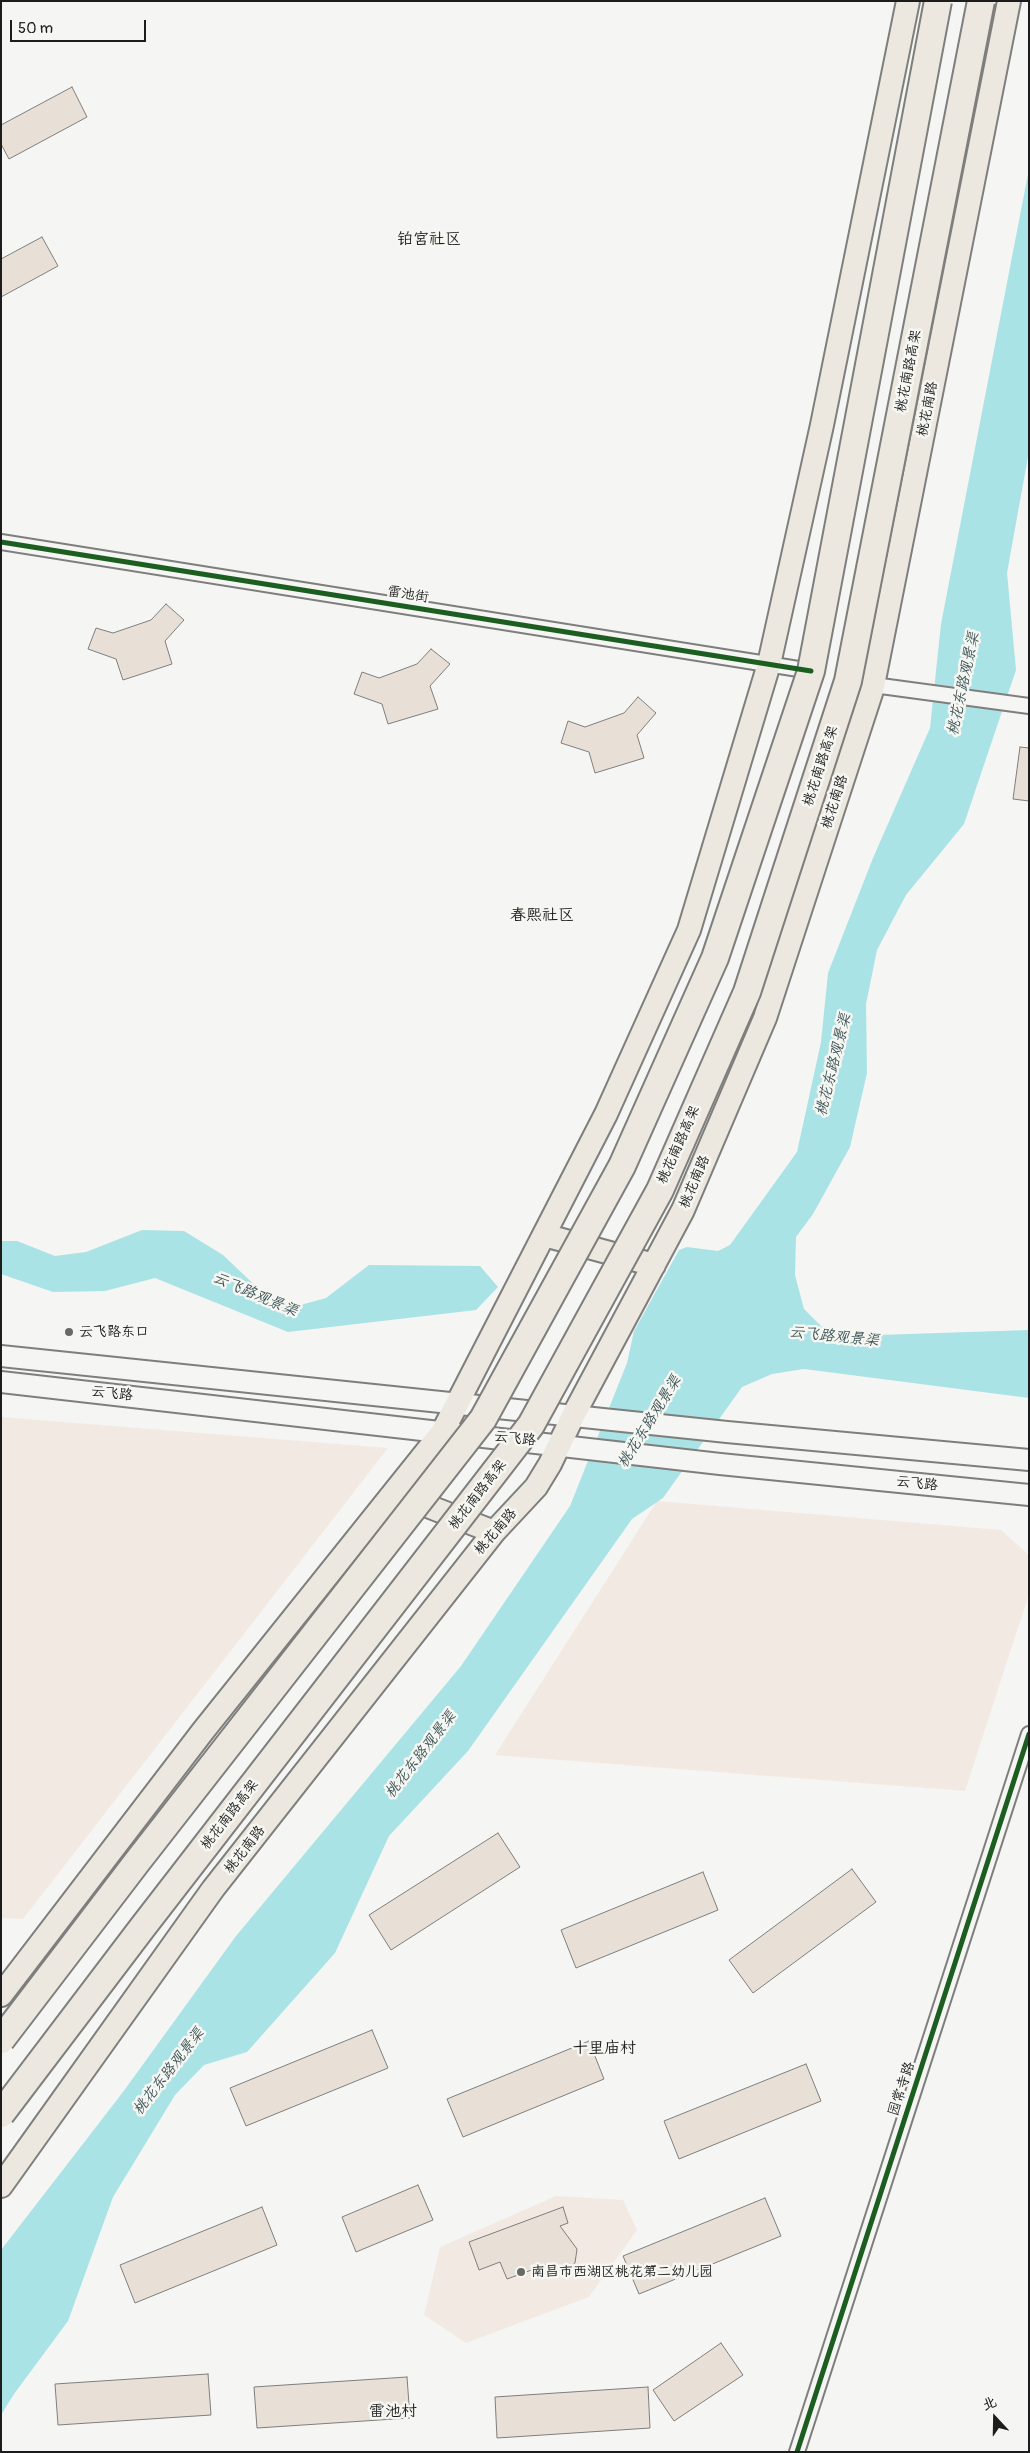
<!DOCTYPE html>
<meta charset="utf-8">
<style>
body{margin:0}
#map{position:relative;width:1030px;height:2453px;overflow:hidden;background:#f5f5f3;font-family:Pangolin,"LXGW WenKai TC",sans-serif}
canvas{display:block}
.frame{position:absolute;inset:0;border:2px solid #1c1c1c;pointer-events:none}
.north{position:absolute;left:970px;top:2393px;width:50px;height:50px;-webkit-text-stroke:4px #f6f6f2;paint-order:stroke;rotate:339deg;font-size:14px;font-weight:700;line-height:20px;text-align:center;color:#1c1c1c}
.north::after{content:'';display:block;margin:auto;width:18px;height:22px;background:#1c1c1c;clip-path:polygon(50% 0,100% 100%,50% 72%,0 100%)}
.scale{position:absolute;left:10px;top:20px;width:136px;height:22px;box-sizing:border-box;border:2px solid #1c1c1c;border-top:0;padding-left:6px;font-size:15px;line-height:18px;white-space:nowrap;color:#1c1c1c;-webkit-text-stroke:4px #f6f6f2;paint-order:stroke}
</style>
<div id="map">
<canvas width="1030" height="2453"></canvas>
<div class="frame"></div>
<div class="north">北</div>
<div class="scale">50 m</div>
</div>
<script>
const c = document.querySelector('canvas').getContext('2d');
c.lineJoin = 'round';
function paint(path, color) { c.fillStyle = color; c.fill(path, 'evenodd'); }
const shape = rows => new Path2D(rows.map(r => 'M' + r).join(''));
function stroke(path, color, width, dash) { c.strokeStyle = color; c.lineWidth = width; c.lineCap = dash ? 'butt' : 'round'; c.setLineDash(dash || []); c.stroke(path); }
function write(font, color, halo, rows, align = 'center') {
  c.font = font + ' Pangolin,"LXGW WenKai TC",sans-serif'; c.lineWidth = 5; c.setLineDash([]); c.textBaseline = 'middle'; c.strokeStyle = halo; c.fillStyle = color; for (const [text, x, y, turn = 0] of rows) {
    c.save(); c.translate(x, y); c.rotate((+turn || 0) * Math.PI / 180); c.textAlign = isNaN(turn) ? turn : align; if (halo) c.strokeText(text, 0, 0); c.fillText(text, 0, 0); c.restore();
  }
}
const built = shape([
 [1,1417,388,1448,23,1919,1,1918],
 [657,1501,1001,1530,1029,1555,1029,1594,965,1791,495,1755],
 [556,2196,623,2200,637,2230,589,2297,466,2343,424,2315,440,2247]
]);
const water = shape([
 [1029,169,1029,451,1007,573,1016,670,964,824,906,895,877,950,866,1004,867,1073,850,1147,813,1214,796,1237,795,1275,804,1309,822,1327,848,1336,1029,1330,1029,1398,804,1369,772,1374,742,1387,663,1498,632,1519,468,1751,389,1836,335,1953,247,2052,204,2065,175,2095,113,2197,68,2321,14,2394,1,2415,1,2250,123,2092,236,1936,461,1666,570,1506,627,1363,634,1331,679,1250,687,1247,718,1251,730,1245,797,1152,821,1042,828,973,873,858,930,728,941,624],
 [142,1230,184,1231,223,1255,263,1293,297,1306,326,1298,369,1265,480,1266,498,1287,476,1310,288,1332,155,1278,105,1291,53,1292,1,1274,1,1241,17,1241,55,1256,86,1252]
]);
const building = shape([
 [72,87,87,117,9,159,1,144,1,125,72,87],
 [42,237,58,266,1,297,1,259,42,237],
 [166,604,184,620,165,641,172,664,123,680,116,659,88,649,96,628,113,633,151,620,166,604],
 [431,649,450,664,430,686,438,709,388,724,382,704,354,694,362,672,379,678,417,664,431,649],
 [638,697,656,713,637,735,644,758,595,773,589,752,561,743,568,721,585,727,624,713,638,697],
 [1020,747,1029,748,1029,801,1013,799,1020,747],
 [498,1833,520,1867,391,1950,369,1915,498,1833],
 [852,1869,876,1902,753,1993,729,1960,852,1869],
 [703,1872,718,1910,576,1968,561,1930,703,1872],
 [372,2030,388,2068,246,2126,230,2088,372,2030],
 [589,2041,604,2079,463,2137,447,2099,589,2041],
 [806,2064,821,2101,679,2159,664,2121,806,2064],
 [418,2185,433,2220,356,2252,342,2217,418,2185],
 [765,2198,781,2236,639,2294,623,2256,765,2198],
 [262,2207,277,2245,135,2303,120,2265,262,2207],
 [563,2207,568,2223,560,2226,577,2249,575,2263,568,2269,559,2270,548,2264,507,2279,500,2262,479,2270,469,2242,563,2207],
 [721,2343,743,2375,674,2421,653,2390,721,2343],
 [208,2374,211,2415,58,2425,55,2384,208,2374],
 [407,2377,410,2418,257,2428,254,2387,407,2377],
 [648,2387,650,2428,497,2438,495,2397,648,2387]
]);
const street = shape([
 [1,542,811,671],
 [866,684,1029,706],
 [797,2452,1029,1734]
]);
const secondary = shape([
 [1,1356,727,1432,1029,1460],
 [1,1382,720,1464,1029,1495]
]);
const primary = shape([
 [544,1235,654,1265],
 [402,1496,494,1532],
 [1,1995,203,1731,443,1431,606,1114,689,930,769,664,822,425,908,1],
 [1,2186,213,1889,494,1532,536,1487,550,1464,574,1414,683,1210,765,1018,872,690,1009,1]
]);
const highwayBridge = shape([
 [1,2040,137,1862,483,1419,622,1166,715,958,811,671,938,1],
 [1,2114,142,1928,531,1425,660,1190,747,992,848,681,981,1]
]);
const cycleway = shape([
 [1,542,811,671],
 [797,2452,1029,1734]
]);
const markers = [
 [69,1332,5,"#686867"],
 [521,2272,5,"#686867"]
];
const streetNames = [
 ["桃花南路高架",909,371,-79],
 ["桃花南路",928,409,-79],
 ["雷池街",408,595,9],
 ["桃花南路高架",821,766,-72],
 ["桃花南路",835,802,-72],
 ["桃花南路高架",679,1145,-66],
 ["桃花南路",695,1182,-67],
 ["云飞路",112,1394,6],
 ["云飞路",515,1439,6],
 ["云飞路",917,1484,6],
 ["桃花南路高架",478,1495,-52],
 ["桃花南路",496,1532,-49],
 ["桃花南路高架",230,1815,-52],
 ["桃花南路",245,1850,-52],
 ["园常寺路",902,2089,-72]
];
const poiNames = [
 ["云飞路东口",79,1332],
 ["南昌市西湖区桃花第二幼儿园",531,2272]
];
const waterNames = [
 ["桃花东路观景渠",964,684,-78],
 ["桃花东路观景渠",834,1065,-76],
 ["云飞路观景渠",255,1295,23],
 ["云飞路观景渠",834,1337,6],
 ["桃花东路观景渠",650,1422,-58],
 ["桃花东路观景渠",421,1755,-52],
 ["桃花东路观景渠",169,2072,-52]
];
const quarterNames = [
 ["铂宫社区",429,240],
 ["春熙社区",542,916],
 ["十里庙村",604,2049],
 ["雷池村",393,2412]
];
paint(built, '#f2eae2');
paint(water, '#aae3e6');
paint(building, '#e8e0d7');
stroke(building, '#7e7e7d', 1);
stroke(street, '#7e7e7d', 18);
stroke(secondary, '#7e7e7d', 24);
stroke(primary, '#7e7e7d', 26);
stroke(street, '#f5f5f3', 14);
stroke(secondary, '#f5f5f3', 20);
stroke(primary, '#ece8df', 22);
stroke(highwayBridge, '#7e7e7d', 30, []);
stroke(highwayBridge, '#ece8df', 26);
stroke(cycleway, '#1b5e20', 5);
for (const [x, y, r, color] of markers) { const dot = new Path2D(); dot.arc(x, y, r, 0, 2 * Math.PI); c.fillStyle = color; c.fill(dot); stroke(dot, '#f6f6f2', 2); }
write('14px', '#1c1c1c', '#f6f6f2', streetNames);
write('14px', '#1c1c1c', '#f6f6f2', poiNames, 'left');
write('italic 15px', '#3d5557', '#f6f6f2', waterNames);
write('16px', '#1c1c1c', '#f6f6f2', quarterNames);
</script>
